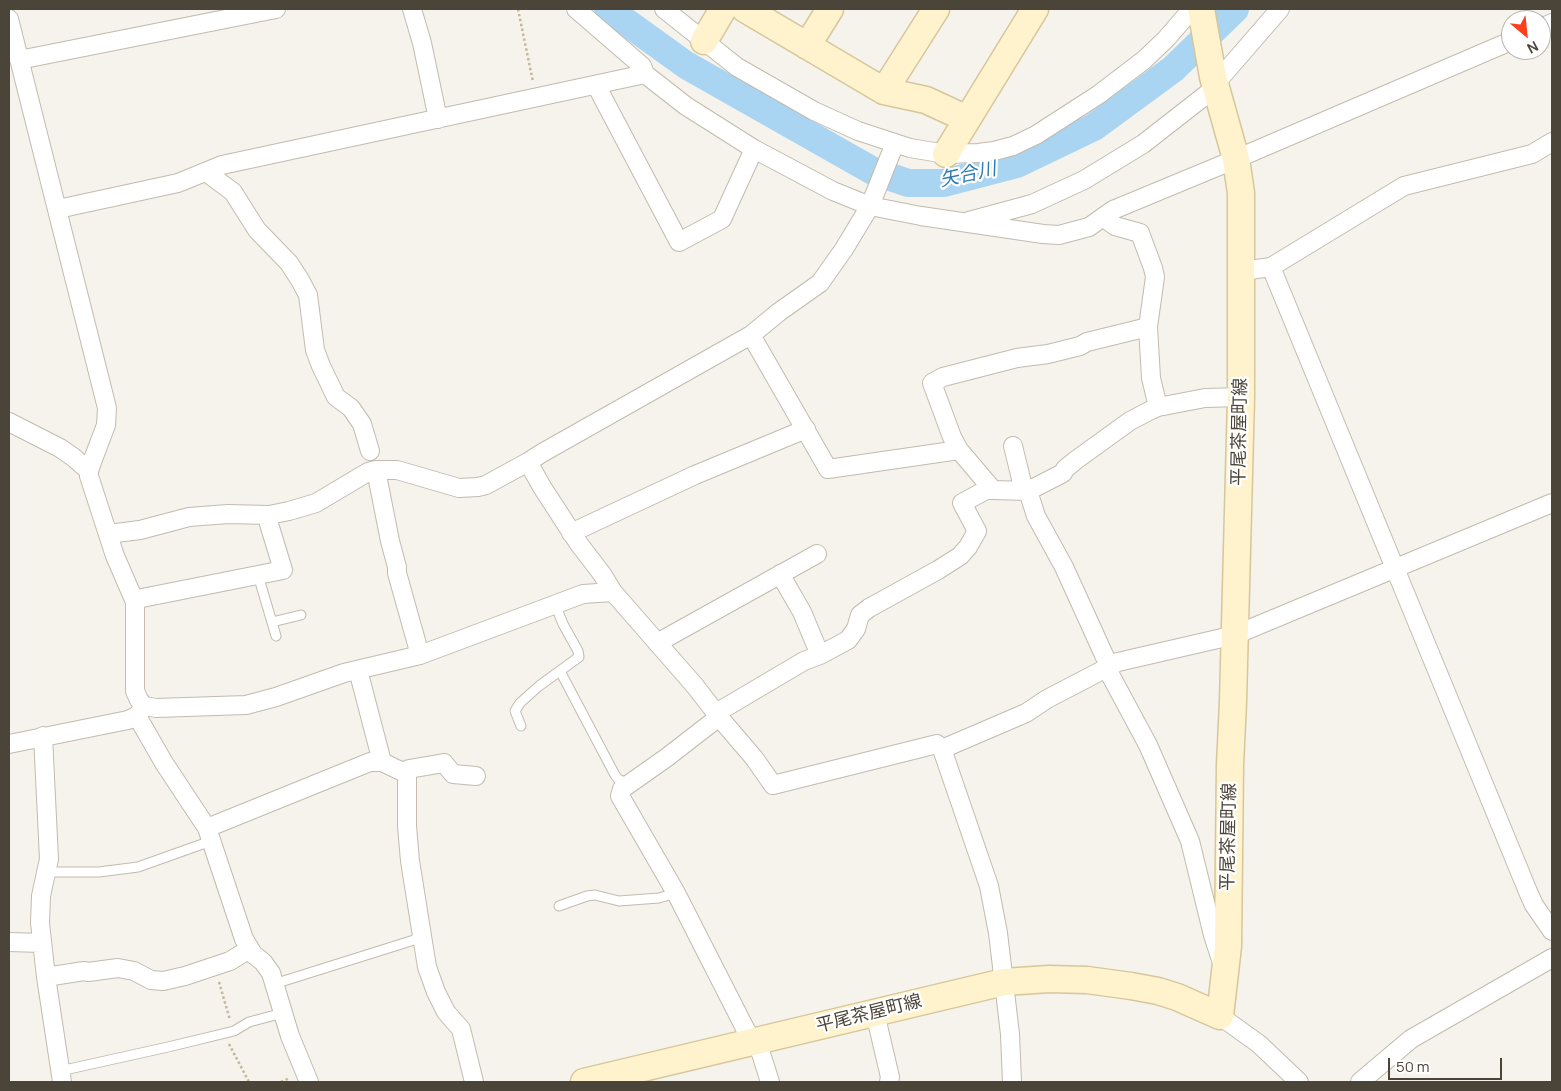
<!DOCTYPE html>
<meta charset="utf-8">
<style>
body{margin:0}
#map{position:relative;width:1561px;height:1091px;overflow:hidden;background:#f6f3ec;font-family:Manrope,sans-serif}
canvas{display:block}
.frame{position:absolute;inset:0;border:10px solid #4b4439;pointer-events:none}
.north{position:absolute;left:1501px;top:10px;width:50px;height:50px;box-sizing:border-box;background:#fff;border:1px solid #b7b4b0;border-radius:50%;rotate:152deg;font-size:14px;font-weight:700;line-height:20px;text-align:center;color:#4b4439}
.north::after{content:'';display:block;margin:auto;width:18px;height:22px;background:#fc3f1d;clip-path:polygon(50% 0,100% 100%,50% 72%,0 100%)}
.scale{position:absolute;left:1388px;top:1058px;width:114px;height:22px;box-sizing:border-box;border:2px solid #4b4439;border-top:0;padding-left:6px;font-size:15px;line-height:18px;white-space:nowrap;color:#4b4439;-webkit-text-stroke:4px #fff;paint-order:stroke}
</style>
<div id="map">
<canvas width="1561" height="1091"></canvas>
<div class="frame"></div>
<div class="north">N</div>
<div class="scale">50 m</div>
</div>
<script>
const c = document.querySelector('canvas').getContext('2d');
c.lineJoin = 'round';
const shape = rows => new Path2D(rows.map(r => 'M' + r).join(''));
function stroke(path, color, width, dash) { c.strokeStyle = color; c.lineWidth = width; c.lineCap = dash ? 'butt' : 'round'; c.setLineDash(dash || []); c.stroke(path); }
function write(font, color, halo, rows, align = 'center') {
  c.font = font + ' Manrope,"Noto Sans JP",sans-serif'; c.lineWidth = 4.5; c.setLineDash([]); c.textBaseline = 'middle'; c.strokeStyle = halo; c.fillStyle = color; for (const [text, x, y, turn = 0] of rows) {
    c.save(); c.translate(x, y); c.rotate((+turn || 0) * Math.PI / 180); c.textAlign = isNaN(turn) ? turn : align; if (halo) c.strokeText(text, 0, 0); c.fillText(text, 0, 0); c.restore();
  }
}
const river = shape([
 [608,9,686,65,873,171,908,183,944,183,1017,164,1094,127,1173,69,1235,9]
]);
const path = shape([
 [518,9,533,82],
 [219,982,230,1020],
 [229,1044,249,1082],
 [281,1082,290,1078]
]);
const lane = shape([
 [258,575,276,636],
 [272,622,301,615],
 [560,671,615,775,618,779,629,784],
 [521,726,515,711,520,703,539,686,579,657,578,651,563,624,555,604],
 [46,872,99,872,138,867,211,841],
 [559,906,587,896,595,895,619,901,659,898,676,893],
 [274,984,414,940,421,934],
 [60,1071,168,1047,234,1031,249,1022,283,1013]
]);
const street = shape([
 [412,9,422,43,438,119],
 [576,9,642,66,645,74,686,106,754,149,833,191,870,206,921,216,1043,234,1059,235,1089,227,1113,210,1236,159,1511,41],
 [664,9,737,67,814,111,858,131,910,148,946,154,978,153,994,151,1013,146,1036,135,1098,95,1144,60,1166,39,1192,9],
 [9,19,107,408,106,425,92,462,89,471,89,476,115,556,135,602,135,691,139,700,144,706,156,708,246,705,276,697,344,673,420,655,583,594,613,592],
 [1541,28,1552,23],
 [19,60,276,9],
 [1215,84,1280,9],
 [596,85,679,242,722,219,754,149],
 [206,172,233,192,257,230,289,263,300,280,308,295,315,350,321,366,336,397,351,408,362,424,370,451],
 [58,209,178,183,222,165,645,74],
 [1103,217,1115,226,1140,233,1153,268,1155,277,1148,327,1151,378,1158,407,1205,398,1241,397],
 [969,221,1032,204,1084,180,1143,144,1216,87],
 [1271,267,1529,894,1534,905,1552,931],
 [1242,271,1271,267,1404,186,1532,154,1552,142],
 [751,335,828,469,959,450],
 [9,422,60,448,73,457,89,471],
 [1013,446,1024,491],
 [528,462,542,487,579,544,602,574,613,592,695,686,719,717,754,758,773,785,937,744,942,749,989,886,998,933,1010,1034,1012,1082],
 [376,470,390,541,397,567,397,573,420,655],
 [993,490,1028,491,1063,473,1065,469,1076,460,1130,421,1151,410,1158,407],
 [1028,491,1036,516,1064,567,1109,666],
 [571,533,695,475,806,429],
 [108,534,140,530,189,517,228,514,269,515,289,511,316,503,368,472,376,470,397,470,459,488,478,487,486,485,528,462,542,453,751,335,779,312,820,283,844,249,870,206,895,143],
 [780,574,802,612,820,655],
 [135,602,142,598,283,570,269,524,269,515],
 [657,643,817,554],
 [1106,667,1148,745,1190,841,1213,935,1222,963],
 [358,670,382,762],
 [716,713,804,661,820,655,848,640,856,629,860,615,869,608,938,570,960,556,968,547,977,531,962,503,986,490,993,490,959,450,952,437,932,383,943,377,1017,358,1048,354,1080,346,1087,342,1148,327],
 [137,716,164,763,207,828,244,939,253,954,263,962,271,973,290,1036,309,1082],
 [719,717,666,758,622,789,620,796,676,893,752,1042],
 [43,736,49,859,41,896,40,923,46,977,62,1082],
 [9,744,128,720,137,716,144,706],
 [942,749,1026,713,1047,699,1118,662,1235,635,1552,503],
 [403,772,409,769,444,763,453,774,476,776],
 [207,828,370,762,382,762,407,774,407,826,410,861,427,967,436,992,446,1012,461,1029,474,1082],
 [9,942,42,943],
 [46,977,84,971,88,972,118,968,134,971,151,980,163,981,185,976,230,961,243,953,249,947],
 [875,1013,890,1077,889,1082],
 [1220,1016,1259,1044,1299,1082],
 [757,1041,770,1082],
 [1360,1082,1411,1039,1552,958]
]);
const secondary = shape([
 [745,9,884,91,936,9],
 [704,41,723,9],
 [807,46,830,9],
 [884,91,926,100,967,119],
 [946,154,1035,9],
 [584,1082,1004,982,1049,979,1087,980,1131,986,1158,991,1177,997,1220,1016,1228,946,1230,765,1233,702,1241,397,1241,193,1236,159,1213,77,1201,9]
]);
const streetNames = [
 ["平尾茶屋町線",1240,432,-89],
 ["平尾茶屋町線",1229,837,-89],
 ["平尾茶屋町線",869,1014,-14]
];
const waterNames = [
 ["矢合川",968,175,-12]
];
stroke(river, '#a9d4f2', 28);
stroke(lane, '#c2bbae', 11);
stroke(street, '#c2bbae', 20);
stroke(secondary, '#d6c79b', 29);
stroke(path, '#c4b79f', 2.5, [2.5, 2.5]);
stroke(lane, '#fff', 9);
stroke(street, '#fff', 18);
stroke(secondary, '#fff3cd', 26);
write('18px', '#4b4439', '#fff', streetNames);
write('italic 19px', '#2e7ab2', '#fff', waterNames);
</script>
